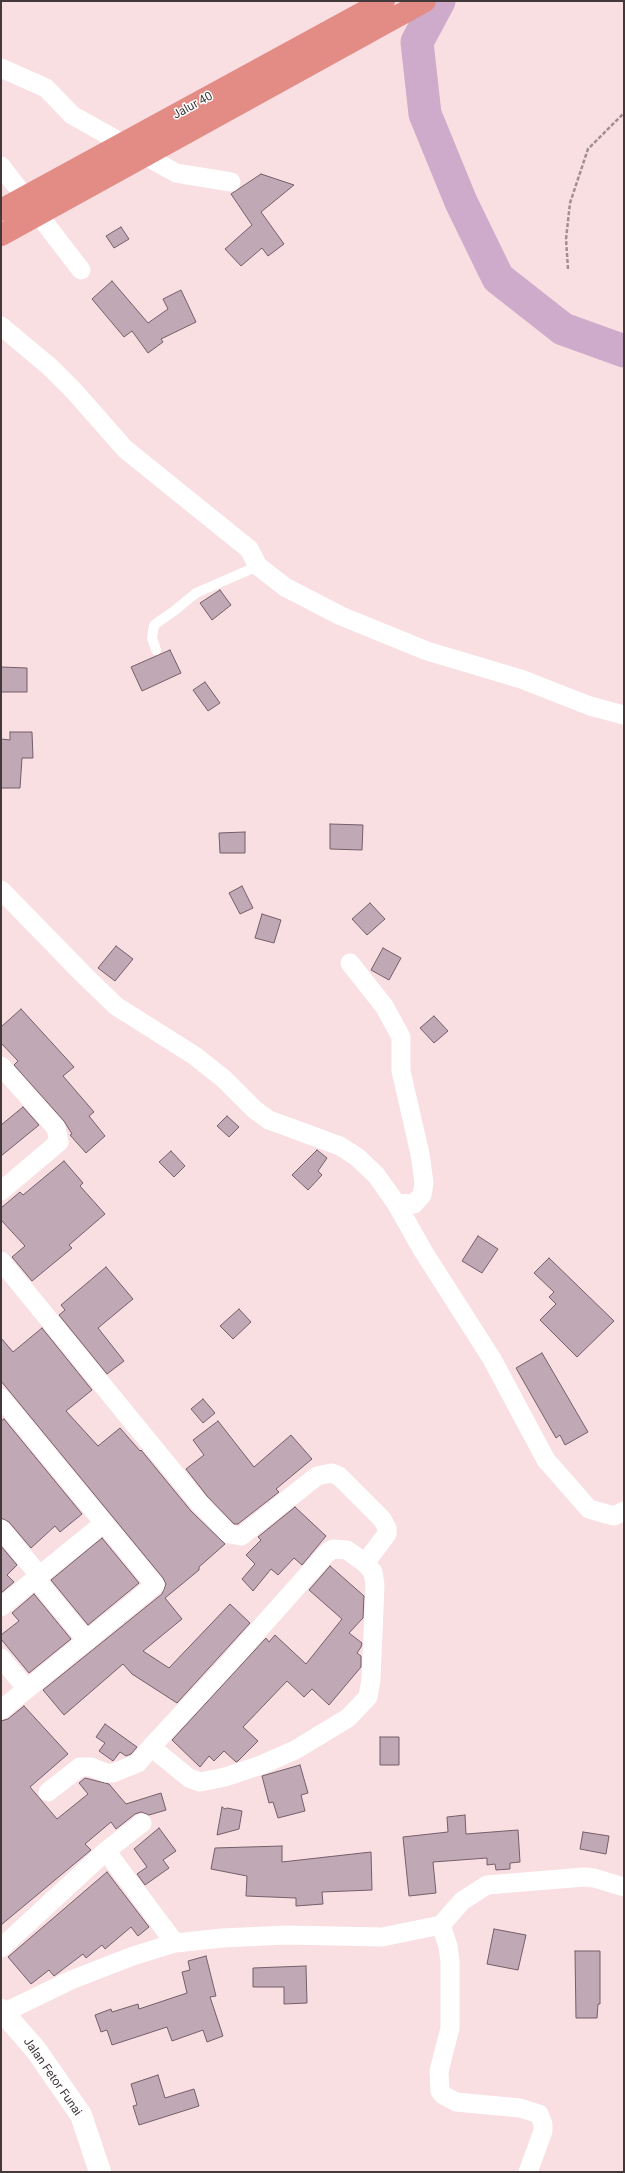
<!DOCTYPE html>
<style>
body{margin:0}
#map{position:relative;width:625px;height:2173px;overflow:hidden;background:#f9dee2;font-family:Roboto,sans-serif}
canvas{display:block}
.frame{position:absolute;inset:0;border:2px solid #43383a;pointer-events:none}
</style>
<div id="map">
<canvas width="625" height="2173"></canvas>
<div class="frame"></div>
</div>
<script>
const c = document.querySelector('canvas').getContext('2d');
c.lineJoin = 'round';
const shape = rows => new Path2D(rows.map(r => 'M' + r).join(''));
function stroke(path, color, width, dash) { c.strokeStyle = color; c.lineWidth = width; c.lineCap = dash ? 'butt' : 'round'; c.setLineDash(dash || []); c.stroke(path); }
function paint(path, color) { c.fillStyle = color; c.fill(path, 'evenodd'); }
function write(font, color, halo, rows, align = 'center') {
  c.font = font + ' Roboto,sans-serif'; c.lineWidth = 3; c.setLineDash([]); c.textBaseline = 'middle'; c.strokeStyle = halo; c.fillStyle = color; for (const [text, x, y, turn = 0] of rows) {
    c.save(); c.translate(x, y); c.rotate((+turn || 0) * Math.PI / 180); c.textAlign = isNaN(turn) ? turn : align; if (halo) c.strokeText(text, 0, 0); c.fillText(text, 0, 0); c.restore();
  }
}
const river = shape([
 [439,1,417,42,425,114,461,202,498,278,563,329,624,351]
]);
const building = shape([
 [261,174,294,185,261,212,284,244,268,256,262,248,241,266,225,249,252,225,231,194,261,174],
 [121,227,129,239,114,248,106,236,121,227],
 [112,281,148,323,168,309,163,299,181,290,196,322,161,339,163,342,148,353,132,331,124,337,92,299,112,281],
 [220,590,231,605,212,620,200,603,220,590],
 [170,650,181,673,142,691,131,667,170,650],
 [1,667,27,668,27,692,1,692,1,667],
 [205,682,220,703,208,711,193,690,205,682],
 [10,732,32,732,33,758,22,758,20,788,1,788,1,739,10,740,10,732],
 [330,824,363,825,362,850,330,849,330,824],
 [245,832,245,853,220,853,219,833,245,832],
 [242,886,253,908,240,914,229,893,242,886],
 [370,903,385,919,367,935,352,919,370,903],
 [262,914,281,920,274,943,255,938,262,914],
 [116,946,133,959,115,981,98,968,116,946],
 [383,948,401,958,389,980,371,970,383,948],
 [21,1009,74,1067,63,1076,94,1112,89,1116,105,1136,86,1153,70,1135,72,1134,64,1121,14,1065,18,1061,1,1043,1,1027,21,1009],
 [434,1016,448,1031,434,1043,420,1028,434,1016],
 [23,1107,39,1125,1,1156,1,1125,23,1107],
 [227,1116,239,1127,229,1137,217,1126,227,1116],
 [317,1150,327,1158,318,1171,322,1175,308,1190,292,1175,317,1150],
 [171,1151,185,1166,174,1177,159,1162,171,1151],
 [64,1161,83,1183,80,1186,105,1214,69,1245,72,1248,32,1281,12,1257,25,1246,1,1220,1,1208,20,1192,23,1195,64,1161],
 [478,1236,498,1249,482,1273,462,1261,478,1236],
 [549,1258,614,1321,577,1357,540,1320,556,1304,549,1297,554,1292,534,1273,549,1258],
 [106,1267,133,1299,98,1328,124,1361,107,1374,59,1315,65,1310,61,1305,106,1267],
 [239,1309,251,1322,233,1339,220,1326,239,1309],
 [42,1328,92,1390,66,1411,98,1446,120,1428,140,1451,141,1450,191,1511,225,1544,199,1567,199,1570,165,1598,182,1619,143,1651,169,1668,230,1604,250,1623,177,1703,132,1674,123,1664,64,1715,43,1690,162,1594,166,1584,163,1578,1,1381,1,1338,13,1352,42,1328],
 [542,1353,588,1432,565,1445,560,1435,556,1438,516,1368,542,1353],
 [203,1399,215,1413,203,1423,191,1409,203,1399],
 [4,1419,82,1514,60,1532,55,1526,31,1548,9,1522,1,1518,1,1421,4,1419],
 [218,1421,254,1467,291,1435,312,1459,276,1489,279,1492,238,1524,234,1524,207,1496,186,1469,204,1455,193,1440,218,1421],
 [295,1507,326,1536,302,1565,294,1558,278,1575,271,1569,253,1591,242,1579,255,1564,246,1555,261,1540,258,1537,295,1507],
 [102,1538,139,1583,88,1625,51,1580,102,1538],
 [1,1546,17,1565,7,1575,14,1582,1,1593,1,1546],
 [330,1566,364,1596,363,1618,349,1633,362,1643,361,1647,357,1653,361,1656,361,1667,329,1705,312,1689,304,1697,287,1681,243,1727,258,1741,238,1761,236,1762,224,1751,214,1761,209,1756,200,1767,172,1740,266,1638,269,1642,275,1635,306,1664,342,1619,309,1590,330,1566],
 [34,1594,71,1639,29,1673,1,1639,1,1635,19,1621,12,1613,34,1594],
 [24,1706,68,1754,30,1787,57,1819,88,1794,79,1783,85,1778,109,1784,126,1804,161,1793,166,1810,149,1815,141,1812,135,1814,116,1829,111,1822,85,1844,91,1850,1,1925,1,1721,8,1719,24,1706],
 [105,1724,137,1747,131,1754,126,1756,120,1752,113,1761,99,1751,105,1743,96,1737,105,1724],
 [380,1737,399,1737,399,1765,380,1765,380,1737],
 [300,1765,308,1793,301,1795,305,1811,278,1818,273,1802,269,1803,262,1776,300,1765],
 [222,1807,225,1809,227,1808,242,1811,239,1829,217,1835,222,1807],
 [465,1815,466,1834,518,1830,520,1862,510,1863,510,1869,496,1870,495,1864,487,1865,487,1858,433,1862,436,1893,409,1896,403,1837,448,1832,447,1817,465,1815],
 [159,1828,176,1851,163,1860,169,1868,145,1885,137,1874,147,1867,134,1849,159,1828],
 [583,1832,609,1836,606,1854,580,1849,583,1832],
 [282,1846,282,1862,371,1852,372,1890,322,1892,323,1904,296,1906,296,1898,246,1896,247,1876,211,1869,215,1848,282,1846],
 [107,1872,149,1927,138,1936,131,1927,105,1949,102,1945,86,1958,83,1954,54,1976,49,1970,31,1984,8,1957,107,1872],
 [494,1929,526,1935,518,1970,487,1964,494,1929],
 [575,1951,600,1951,600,2004,598,2004,597,2018,576,2018,575,1951],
 [206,1956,216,1996,210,1997,223,2036,207,2042,203,2030,172,2041,167,2027,112,2045,107,2030,101,2032,95,2015,111,2009,112,2012,138,2004,139,2009,187,1993,182,1972,190,1970,188,1961,206,1956],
 [306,1966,307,2003,284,2004,284,1987,253,1987,253,1968,306,1966],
 [158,2075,165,2098,194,2089,199,2106,139,2125,133,2106,137,2105,131,2084,158,2075]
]);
const path = shape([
 [568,269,566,239,570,203,588,149,624,113]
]);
const service = shape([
 [156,650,152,638,154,625,174,611,196,593,258,566]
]);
const minor = shape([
 [1,68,46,88,72,115,176,173,231,182],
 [1,166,81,270],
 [1,326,50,367,74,391,125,449,249,549,258,566,285,587,341,616,427,651,521,679,590,706,624,715],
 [1,890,83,974,116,1006,195,1056,224,1079,255,1110,269,1120,340,1146,357,1157,376,1175,396,1203,423,1251,492,1359,546,1460,589,1509,614,1516,624,1511],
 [350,963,384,1006,401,1037,401,1071,420,1154,424,1183,422,1195,414,1204,396,1203],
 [1,1066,56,1128,59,1142,1,1191],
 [1,1261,199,1503,229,1534,241,1536,317,1476,331,1473,339,1476,382,1519,387,1528,387,1534,365,1563],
 [1,1398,155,1585,1,1710],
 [1,1529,39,1575],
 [35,1578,87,1641],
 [1,1607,104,1523],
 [1,1658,27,1689],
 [48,1792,80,1767,91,1767,106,1773,113,1773,138,1763,151,1747,230,1662,327,1553,333,1549,347,1550,365,1563,373,1572,375,1585,371,1680,368,1697,348,1718,295,1750,261,1765,225,1777,200,1782,189,1778,151,1747],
 [106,1851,175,1943],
 [441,1925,448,1946,450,1962,450,2028,439,2071,440,2091,443,2095,456,2102,520,2108,539,2114,543,2124,543,2131,528,2172],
 [1,1948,106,1851,142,1823],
 [3,2013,71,1980,133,1956,175,1943,223,1938,286,1935,382,1937,441,1925,462,1901,487,1885,584,1877,594,1878,624,1887]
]);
const tertiary = shape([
 [1,2010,36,2050,81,2115,100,2172]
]);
const trunk = shape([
 [1,210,384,1],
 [1,235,425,1]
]);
const streetNames = [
 ["Jalur 40",193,106,-29],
 ["Jalan Fetor Funai",52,2077,55]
];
stroke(river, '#ceaacb', 33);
paint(building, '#c0a8b4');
stroke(building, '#745f69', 1);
stroke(path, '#a28f92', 2.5, [4, 2]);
stroke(service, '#fff', 10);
stroke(minor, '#fff', 19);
stroke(tertiary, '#fff', 22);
stroke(trunk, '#e38c86', 22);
write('12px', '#43383a', '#fff', streetNames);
</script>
